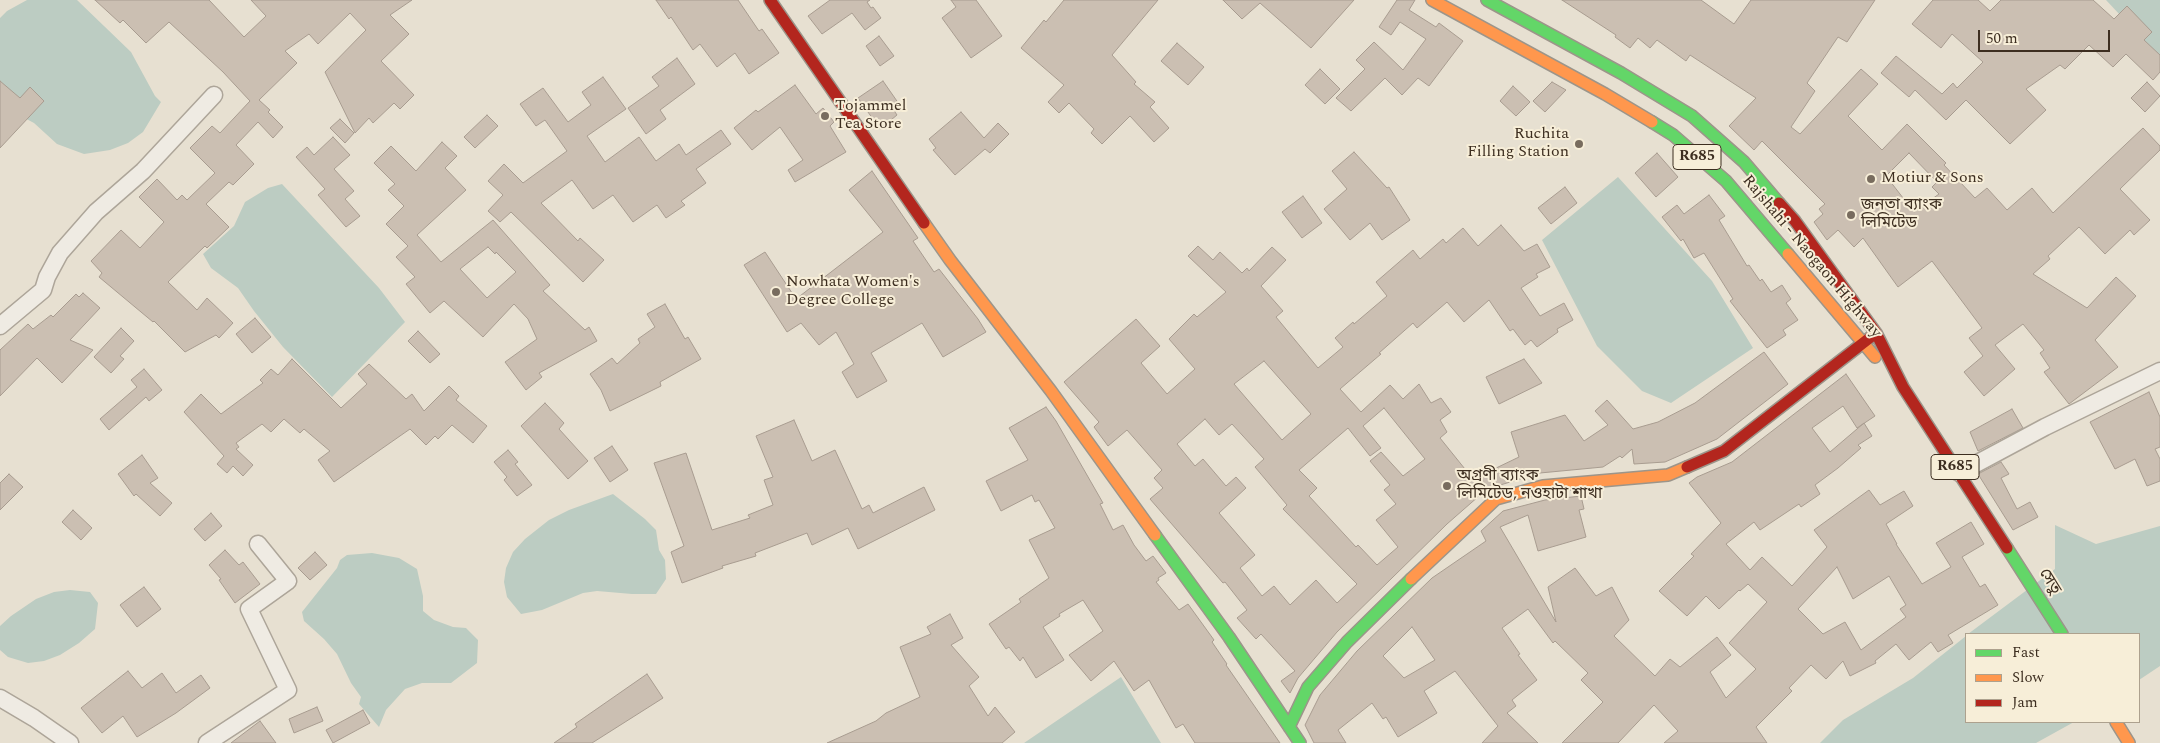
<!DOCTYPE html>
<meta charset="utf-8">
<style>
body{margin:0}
#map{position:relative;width:2160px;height:743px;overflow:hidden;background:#e7e0d1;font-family:Spectral,serif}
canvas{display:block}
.legend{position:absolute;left:1965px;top:633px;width:175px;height:90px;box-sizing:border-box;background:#f7eed8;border:1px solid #ada18e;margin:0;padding:6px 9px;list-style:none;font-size:15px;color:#3d2e20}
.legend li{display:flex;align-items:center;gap:10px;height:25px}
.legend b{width:25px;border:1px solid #ada18e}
.scale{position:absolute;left:1978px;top:30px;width:132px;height:22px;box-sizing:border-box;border:2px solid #3d2e20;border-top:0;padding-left:6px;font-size:15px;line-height:18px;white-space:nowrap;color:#3d2e20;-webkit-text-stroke:4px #f7eed8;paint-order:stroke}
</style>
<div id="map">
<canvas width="2160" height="743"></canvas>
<ul class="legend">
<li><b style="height:6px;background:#63d668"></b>Fast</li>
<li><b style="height:6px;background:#ff974d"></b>Slow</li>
<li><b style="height:6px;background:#b3261e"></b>Jam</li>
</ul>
<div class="scale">50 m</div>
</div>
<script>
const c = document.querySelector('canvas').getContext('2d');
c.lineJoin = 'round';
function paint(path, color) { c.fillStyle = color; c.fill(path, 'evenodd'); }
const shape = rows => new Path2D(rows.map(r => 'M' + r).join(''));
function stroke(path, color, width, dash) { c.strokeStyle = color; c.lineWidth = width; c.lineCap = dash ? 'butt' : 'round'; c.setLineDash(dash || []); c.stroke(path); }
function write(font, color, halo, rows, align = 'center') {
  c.font = font + ' Spectral,"Noto Sans Bengali",serif'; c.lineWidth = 4; c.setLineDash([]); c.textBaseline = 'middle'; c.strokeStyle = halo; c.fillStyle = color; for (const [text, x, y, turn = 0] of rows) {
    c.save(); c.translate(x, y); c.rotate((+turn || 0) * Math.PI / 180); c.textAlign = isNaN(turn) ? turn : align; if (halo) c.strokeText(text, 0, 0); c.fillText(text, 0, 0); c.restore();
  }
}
const water = shape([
 [27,0,77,0,131,52,155,96,161,102,143,132,128,143,110,150,84,154,57,144,34,123,0,105,0,18,7,11],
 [2106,0,2160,0,2160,59,2148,45],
 [1618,177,1712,281,1753,348,1671,403,1642,391,1597,346,1542,240],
 [282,184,379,288,405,322,332,397,283,347,254,311,238,288,211,268,203,254,234,226,245,202,268,188],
 [613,494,645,519,656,530,659,550,665,560,666,579,656,594,632,594,597,591,583,593,542,610,521,614,507,597,504,582,506,568,513,552,525,539,549,520,569,510],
 [2055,525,2096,544,2160,526,2160,666,2139,680,2139,634,1968,634,2055,569],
 [372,553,399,558,417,569,423,596,423,611,434,620,453,627,466,628,478,640,477,663,451,683,422,683,405,689,386,710,379,727,359,704,361,697,351,683,337,654,324,639,304,621,302,612,337,568,340,560,347,555],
 [70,590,90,592,98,603,95,629,79,643,60,655,44,661,28,663,8,657,0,650,0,626,11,616,36,599,54,592],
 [1966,636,1966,722,2074,722,2036,743,1820,743,1843,720,1913,678],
 [1121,677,1161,743,1024,743]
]);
const building = shape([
 [95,0,209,0,244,37,266,16,251,0,412,0,390,15,409,34,381,61,414,95,400,109,394,103,373,123,369,118,355,133,325,72,366,30,350,13,318,44,309,34,285,51,297,63,259,100,270,110,268,112,283,127,273,138,258,122,236,145,254,164,233,185,229,182,206,204,229,227,207,248,205,246,168,282,197,310,207,298,233,323,219,338,216,335,185,352,154,321,153,322,99,277,102,273,91,261,121,230,140,248,164,222,139,197,157,179,177,200,182,195,187,200,215,173,190,148,212,126,220,133,250,101,223,72,169,22,146,43,123,20,120,23,95,0],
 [656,0,738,0,759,31,762,29,779,53,749,74,735,53,717,67,700,44,693,50,671,17,669,19,656,0],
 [830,0,870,0,867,2,871,8,873,7,881,18,865,30,852,13,822,34,808,16,830,0],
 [951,0,976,0,1002,36,971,58,942,18,956,7,951,0],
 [1064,0,1158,0,1112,55,1136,82,1134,84,1155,102,1150,107,1169,128,1154,142,1130,116,1102,144,1091,133,1094,129,1069,103,1059,113,1048,102,1064,85,1021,48,1044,20,1046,22,1064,0],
 [1223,0,1354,0,1311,48,1260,3,1242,19,1223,0],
 [1397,0,1415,0,1409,10,1436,27,1439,23,1463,41,1429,86,1418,78,1402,95,1385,78,1351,111,1336,98,1365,69,1356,60,1374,42,1403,70,1426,39,1400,22,1391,35,1379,27,1397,0],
 [1562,0,1701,0,1734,24,1751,0,1875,0,1847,42,1838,37,1807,83,1815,91,1791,127,1800,134,1861,69,1878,84,1848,116,1882,150,1907,124,1946,163,1944,165,1975,198,1987,188,2007,210,2032,188,2053,213,2143,128,2160,146,2160,150,2120,189,2150,220,2134,235,2130,230,2105,254,2079,227,2048,256,2050,259,2033,274,2087,308,2116,277,2136,296,2095,340,2118,367,2069,404,2044,372,2050,368,2040,353,2044,350,2023,324,1995,345,2015,369,1984,396,1964,372,1983,356,1969,338,1982,328,1932,261,1898,287,1863,238,1854,247,1838,230,1827,240,1814,222,1823,214,1819,209,1825,204,1762,141,1754,150,1729,126,1756,98,1690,55,1686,61,1657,40,1650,48,1638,38,1630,48,1615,37,1616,35,1562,0],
 [1909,153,1937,182,1932,187,1939,194,1914,212,1886,176,1909,153],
 [1933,0,1978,0,1990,11,2001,0,2093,0,2114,19,2127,6,2152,32,2144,40,2160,55,2160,72,2153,80,2126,54,2113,67,2089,45,2065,69,2060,65,2026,89,2046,110,2010,144,1966,100,1946,120,1915,90,1909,97,1881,73,1896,56,1942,94,1953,83,1957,88,1983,62,1952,34,1941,48,1912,24,1933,0],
 [879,36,894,56,880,66,866,46,879,36],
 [1177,43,1204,67,1188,85,1161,61,1177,43],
 [677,58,695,84,660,110,666,119,646,134,628,108,659,86,652,77,677,58],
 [1320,69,1340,89,1325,104,1305,85,1320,69],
 [603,77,626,109,587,136,605,162,639,137,656,161,679,144,686,155,721,130,731,144,696,169,706,183,681,201,685,205,666,218,657,205,633,222,613,195,593,209,572,180,541,203,578,241,580,238,604,260,583,282,511,212,500,222,488,211,503,195,488,181,504,164,523,183,567,151,545,120,536,126,520,104,543,88,568,122,591,105,582,92,603,77],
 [0,81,20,98,30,87,44,101,0,148,0,81],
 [883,81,899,104,893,109,897,115,880,129,858,98,883,81],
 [1552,82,1566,90,1545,112,1533,101,1552,82],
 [2147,82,2160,96,2145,112,2131,98,2147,82],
 [795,85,816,114,823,108,834,122,830,126,846,152,795,182,788,170,803,160,780,127,752,150,734,128,756,110,758,112,795,85],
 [1513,86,1530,102,1516,116,1500,101,1513,86],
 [961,112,984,138,998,123,1009,134,990,153,985,149,955,175,933,150,936,148,929,139,961,112],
 [487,115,498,126,475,148,464,137,487,115],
 [340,119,354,133,345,143,330,128,340,119],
 [333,137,350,155,334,169,354,191,345,199,360,216,346,227,318,195,325,189,296,157,307,147,314,155,333,137],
 [442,142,457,156,445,168,466,190,417,235,441,262,493,220,550,285,543,291,585,330,589,327,597,341,539,373,542,377,526,390,505,362,537,339,528,319,514,304,483,337,444,301,430,313,406,284,415,277,396,257,408,246,386,224,404,206,388,190,395,184,374,163,391,146,416,171,442,142],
 [488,247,495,254,496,252,516,272,487,298,460,269,488,247],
 [1354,152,1387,188,1389,187,1410,220,1382,240,1370,223,1350,240,1324,209,1347,189,1332,171,1354,152],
 [1657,153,1678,177,1656,197,1635,173,1657,153],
 [872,171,918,238,913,241,934,272,939,269,978,319,986,332,943,357,922,323,871,353,887,381,857,398,842,372,854,364,836,332,819,345,801,323,787,332,744,265,765,252,796,299,883,232,849,190,872,171],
 [1565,187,1577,203,1551,224,1538,208,1565,187],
 [1709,195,1725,216,1719,220,1747,266,1749,265,1760,281,1762,279,1771,292,1782,285,1791,299,1786,303,1798,320,1783,330,1786,335,1767,348,1730,301,1733,299,1704,253,1694,258,1683,239,1681,241,1662,217,1677,205,1684,214,1709,195],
 [1303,196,1322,223,1302,238,1282,212,1303,196],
 [1501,225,1524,251,1537,244,1550,267,1536,274,1538,277,1521,288,1540,316,1564,303,1573,320,1557,329,1558,332,1537,347,1531,340,1525,345,1513,329,1510,331,1489,300,1464,322,1447,302,1417,328,1413,323,1379,353,1381,354,1340,389,1361,412,1390,385,1403,399,1419,384,1431,403,1441,398,1451,412,1440,420,1447,432,1440,438,1473,479,1491,468,1492,470,1519,457,1511,432,1565,415,1584,441,1608,425,1595,411,1607,400,1633,429,1658,422,1695,403,1764,352,1788,384,1717,439,1665,462,1634,464,1632,449,1622,458,1620,456,1603,467,1540,473,1487,489,1447,524,1337,632,1298,678,1290,693,1281,681,1295,671,1261,634,1256,639,1237,618,1247,610,1225,582,1223,583,1150,499,1163,488,1154,478,1162,470,1127,430,1108,446,1094,427,1099,422,1064,382,1136,319,1160,346,1141,363,1167,394,1195,369,1169,339,1194,314,1197,317,1226,292,1188,256,1198,246,1213,260,1220,252,1242,273,1247,268,1249,271,1272,247,1286,260,1261,286,1283,311,1276,317,1318,368,1343,347,1335,338,1353,322,1354,324,1387,296,1376,282,1413,250,1420,259,1443,239,1446,243,1463,228,1478,246,1501,225],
 [1264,361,1311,414,1282,440,1234,384,1264,361],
 [1384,408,1425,459,1403,476,1381,452,1370,461,1390,485,1384,490,1396,504,1376,520,1398,547,1377,565,1358,545,1356,547,1309,496,1317,488,1299,470,1348,428,1370,456,1381,448,1363,426,1384,408],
 [1205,419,1219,435,1232,424,1264,459,1255,467,1287,505,1283,509,1357,584,1337,603,1316,580,1290,605,1274,586,1262,596,1240,568,1255,555,1219,513,1246,488,1236,477,1226,486,1203,459,1195,466,1177,444,1205,419],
 [83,293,100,308,70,340,93,350,62,383,37,358,0,396,0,350,28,324,33,329,51,315,53,317,76,294,79,297,83,293],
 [665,304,685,339,688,337,701,359,660,382,661,386,610,411,601,390,590,374,612,358,617,364,640,343,638,339,655,327,647,314,665,304],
 [255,318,271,337,252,353,236,334,255,318],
 [121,328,134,341,120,356,124,359,111,373,94,357,121,328],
 [418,331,440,354,430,363,408,341,418,331],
 [292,359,341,408,367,384,358,374,369,364,406,399,412,394,424,411,449,386,459,396,456,400,487,426,473,443,452,425,438,439,435,436,426,445,410,429,334,482,318,460,330,451,304,429,300,433,284,419,271,432,262,424,236,443,239,447,236,449,253,465,243,476,233,466,227,473,217,464,224,456,184,412,201,394,221,414,263,383,260,380,271,369,278,375,292,359],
 [1524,359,1542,383,1499,404,1486,377,1524,359],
 [144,369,162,390,149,401,146,397,109,430,100,419,137,387,131,380,144,369],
 [1846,374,1875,416,1857,428,1843,406,1812,428,1830,452,1864,423,1872,436,1858,445,1861,448,1838,468,1815,485,1820,494,1801,507,1799,504,1760,530,1754,522,1726,544,1750,570,1762,557,1792,586,1827,547,1814,530,1869,490,1880,505,1904,491,1913,506,1886,524,1897,544,1896,544,1922,584,1951,567,1936,543,1971,522,1984,544,1962,557,1980,587,1985,584,1998,605,1948,635,1953,643,1938,652,1931,642,1909,660,1896,644,1875,661,1876,663,1850,676,1843,661,1826,679,1811,665,1789,688,1792,691,1756,727,1767,743,1664,743,1678,731,1654,705,1618,743,1562,743,1603,702,1581,680,1588,673,1555,641,1553,643,1528,609,1502,628,1520,654,1518,655,1537,680,1512,700,1516,706,1507,713,1538,743,1482,743,1498,726,1455,671,1424,691,1437,713,1398,737,1386,717,1383,719,1372,703,1338,730,1346,743,1314,743,1305,725,1320,695,1357,651,1432,578,1486,541,1481,531,1503,511,1545,500,1581,496,1584,509,1579,510,1586,537,1538,551,1528,515,1500,527,1556,622,1548,587,1575,568,1596,596,1612,587,1629,620,1614,636,1655,676,1670,659,1680,667,1717,637,1731,655,1710,672,1726,698,1756,669,1729,643,1767,602,1748,584,1740,591,1739,590,1719,609,1706,596,1687,616,1659,591,1694,556,1691,554,1721,523,1689,483,1697,477,1732,462,1846,374],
 [1837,567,1853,599,1889,576,1906,605,1900,609,1906,617,1861,650,1845,622,1823,634,1798,609,1837,567],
 [1412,627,1435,660,1404,678,1383,656,1412,627],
 [2149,392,2160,417,2160,447,2155,449,2160,459,2160,481,2147,486,2135,459,2115,469,2090,422,2149,392],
 [545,403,564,423,559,429,588,461,568,479,521,426,545,403],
 [1046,407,1056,421,1103,503,1100,504,1113,530,1123,525,1134,545,1146,561,1153,556,1166,573,1158,578,1159,580,1156,582,1179,610,1188,604,1214,640,1212,642,1227,664,1226,665,1280,743,1195,743,1183,724,1176,728,1149,680,1134,691,1114,661,1091,681,1069,655,1103,631,1083,600,1059,614,1060,616,1043,627,1064,660,1036,678,1023,657,1020,661,1009,647,1006,649,989,624,1021,602,1019,599,1049,578,1029,540,1055,528,1039,500,1035,502,1032,495,1001,511,986,481,1028,460,1009,428,1046,407],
 [2012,409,2023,428,1978,451,1970,432,2012,409],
 [794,420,812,461,835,450,862,509,869,505,873,513,924,487,935,510,858,549,848,528,812,545,807,533,755,553,756,556,722,566,723,568,682,583,671,552,684,546,654,463,686,453,712,530,750,518,748,515,773,505,764,480,773,477,756,436,794,420],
 [612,446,628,470,610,482,594,458,612,446],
 [508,450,518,462,515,464,532,485,517,496,504,480,507,477,494,462,508,450],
 [142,455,158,478,150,483,172,503,160,516,136,494,134,496,118,474,142,455],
 [2001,462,2009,474,2001,478,2017,509,2030,502,2038,517,2013,530,1978,474,2001,462],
 [9,474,23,487,0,510,0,483,9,474],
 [73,510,92,528,81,540,62,522,73,510],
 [211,513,222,526,205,541,194,529,211,513],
 [225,550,239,565,243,562,260,584,235,603,219,580,221,579,209,565,225,550],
 [315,552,327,565,310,580,298,568,315,552],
 [144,587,161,609,137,627,120,605,144,587],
 [950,614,963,638,951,645,979,677,969,686,988,716,995,707,1015,732,1002,743,827,743,876,721,886,713,920,697,900,647,931,634,927,627,950,614],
 [128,671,142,688,162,673,176,693,201,675,210,688,176,713,137,737,123,716,102,733,81,708,128,671],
 [647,674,663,698,592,743,554,743,577,727,575,724,647,674],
 [317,707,323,721,294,733,289,719,317,707],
 [363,710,370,723,333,743,326,730,363,710],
 [260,721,276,743,231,743,260,721]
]);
const street = shape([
 [0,326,43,290,47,277,60,253,96,212,143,171,214,95],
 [1959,473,2045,427,2160,371],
 [0,698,34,718,70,743],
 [207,743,288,690,249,609,288,581,258,544]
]);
const fast = shape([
 [1487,0,1621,73,1692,116,1744,162,1779,203],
 [1652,122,1673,135,1726,181,1788,254],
 [1155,535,1229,637,1300,743],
 [2007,548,2062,634],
 [1289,727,1308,687,1347,642,1411,579]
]);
const slow = shape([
 [1432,0,1605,94,1652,122],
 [924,223,950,260,1051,391,1155,535],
 [1788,254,1875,357],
 [1411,579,1496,499,1543,486,1668,475,1687,467],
 [2116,722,2129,743]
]);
const jam = shape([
 [770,0,924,223],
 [1779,203,1795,221,1876,333,1903,387,2007,548],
 [1687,467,1724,451,1876,333]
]);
const markers = [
 [825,116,5,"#786c5e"],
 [1579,144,5,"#786c5e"],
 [1871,179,5,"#786c5e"],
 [1851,215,5,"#786c5e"],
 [776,292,5,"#786c5e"],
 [1447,486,5,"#786c5e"]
];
const shields = [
 [1697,157,48],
 [1955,467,48]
];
const shieldNames = [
 ["R685",1697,157],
 ["R685",1955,467]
];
const poiNames = [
 ["Tojammel",835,107],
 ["Tea Store",835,125],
 ["Ruchita",1569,135,"right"],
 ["Filling Station",1569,153,"right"],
 ["Motiur & Sons",1881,179],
 ["জনতা ব্যাংক",1861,206],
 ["লিমিটেড",1861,224],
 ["Nowhata Women's",786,283],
 ["Degree College",786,301],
 ["অগ্রণী ব্যাংক",1457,477],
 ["লিমিটেড, নওহাটা শাখা",1457,495]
];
const streetNames = [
 ["Rajshahi - Naogaon Highway",1811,257,50],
 ["সেতু",2049,582,58]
];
paint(water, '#bcccc2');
paint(building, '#cbbfb2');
stroke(building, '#a89c90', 1);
stroke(street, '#ada599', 19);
stroke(fast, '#9c958a', 14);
stroke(slow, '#9c958a', 14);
stroke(jam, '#9c958a', 14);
stroke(street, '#efebe3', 16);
stroke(fast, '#63d668', 11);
stroke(slow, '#ff974d', 11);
stroke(jam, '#b3261e', 11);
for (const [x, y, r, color] of markers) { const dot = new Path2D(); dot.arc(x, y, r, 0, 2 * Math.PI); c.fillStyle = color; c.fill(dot); stroke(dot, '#f7eed8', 2); }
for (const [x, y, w] of shields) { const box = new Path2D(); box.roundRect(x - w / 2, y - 12.5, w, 25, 4); c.fillStyle = '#f7eed8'; c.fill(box); stroke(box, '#3d2e20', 1); }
write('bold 15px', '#3d2e20', null, shieldNames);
write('16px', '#3d2e20', '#f7eed8', poiNames, 'left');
write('16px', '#3d2e20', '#f7eed8', streetNames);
</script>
